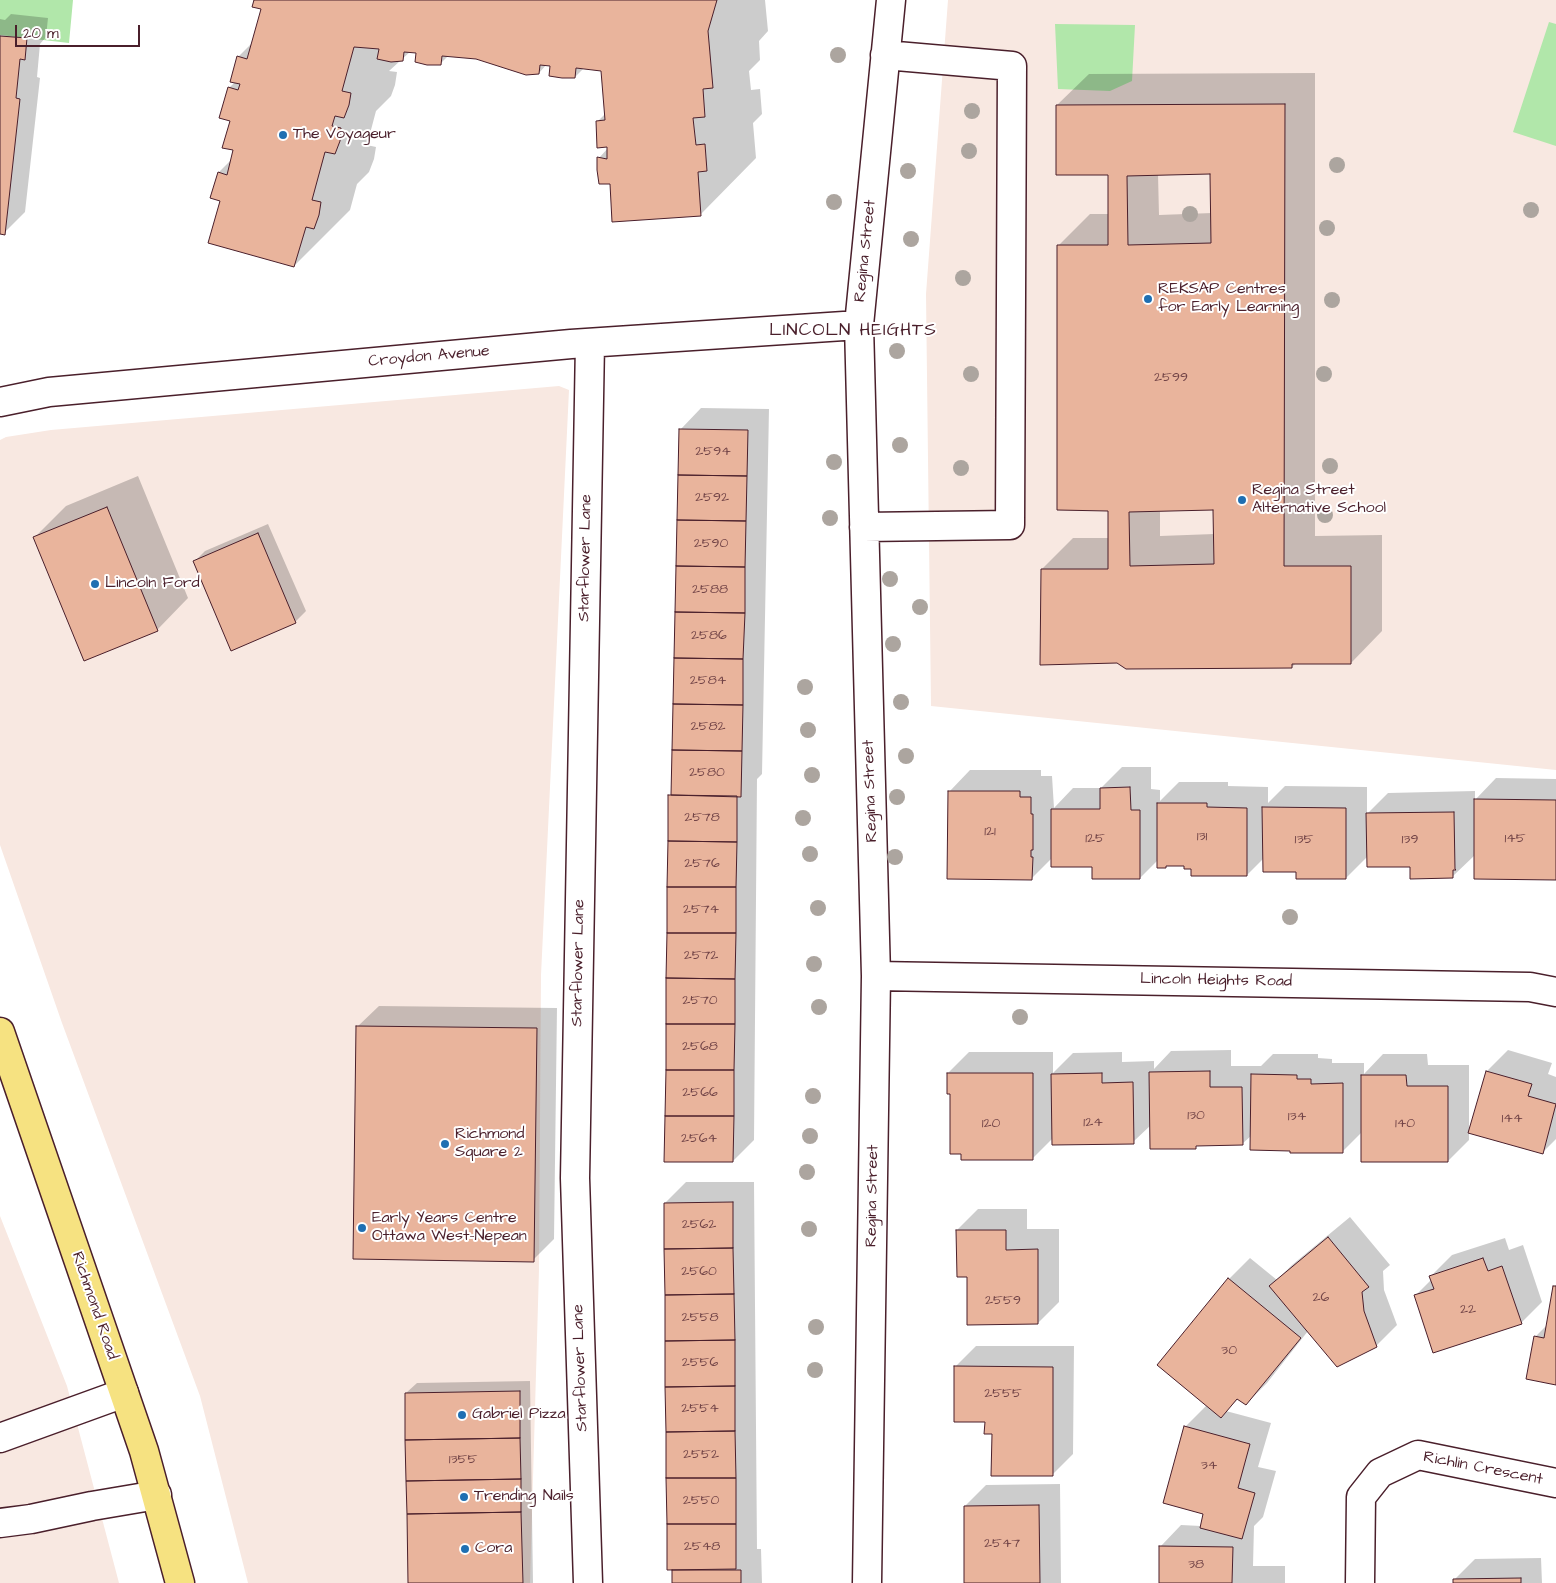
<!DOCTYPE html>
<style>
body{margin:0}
#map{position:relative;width:1556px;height:1583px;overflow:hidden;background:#fff;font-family:"Architects Daughter",sans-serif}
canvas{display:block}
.scale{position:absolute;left:15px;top:25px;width:125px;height:22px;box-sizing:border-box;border:2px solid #4a1f2b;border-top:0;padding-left:6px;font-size:15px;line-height:18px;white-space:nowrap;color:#4a1f2b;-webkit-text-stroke:4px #fff;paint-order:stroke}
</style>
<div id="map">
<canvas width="1556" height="1583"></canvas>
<div class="scale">20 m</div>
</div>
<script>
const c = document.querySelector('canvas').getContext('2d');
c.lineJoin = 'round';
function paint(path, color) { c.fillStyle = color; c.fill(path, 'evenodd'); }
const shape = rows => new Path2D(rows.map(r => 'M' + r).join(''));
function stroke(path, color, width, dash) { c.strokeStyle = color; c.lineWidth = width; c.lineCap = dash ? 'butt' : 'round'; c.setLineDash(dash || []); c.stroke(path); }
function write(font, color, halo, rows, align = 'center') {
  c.font = font + ' "Architects Daughter",sans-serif'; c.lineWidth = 4; c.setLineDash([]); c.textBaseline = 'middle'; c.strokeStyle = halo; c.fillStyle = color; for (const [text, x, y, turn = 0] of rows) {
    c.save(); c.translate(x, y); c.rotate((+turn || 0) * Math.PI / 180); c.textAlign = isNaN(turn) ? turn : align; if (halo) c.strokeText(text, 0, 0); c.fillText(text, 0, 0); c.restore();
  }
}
const built = shape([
 [948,0,1556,0,1556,770,931,706,926,294],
 [559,386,569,390,541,975,539,1269,530,1583,248,1583,200,1396,62,1023,0,845,0,440,6,437,51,430],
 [0,1216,67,1386,119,1583,0,1583]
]);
const green = shape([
 [0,0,73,0,69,43,0,35],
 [1549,22,1556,24,1556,146,1513,132],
 [1055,24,1135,25,1132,81,1110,91,1058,89]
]);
const shadow = shape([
 [255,0,765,0,768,31,759,41,760,60,749,71,751,90,760,89,762,114,753,123,756,158,701,214,611,183,599,158,608,148,597,122,606,113,602,70,584,68,575,77,551,65,547,64,539,73,476,57,449,55,440,64,417,52,411,51,389,71,397,72,395,85,391,96,376,111,367,145,376,147,374,159,369,172,357,184,350,210,294,266,221,200,219,172,232,159,235,150,229,88,235,82,238,57,253,42,263,8],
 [11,14,48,18,46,37,40,44,37,77,40,78,25,212,4,233,0,233,0,19,5,20],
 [1315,73,1315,536,1382,535,1382,631,1351,663,1296,663,1292,667,1042,569,1073,538,1109,538,1109,509,1059,245,1090,214,1109,214,1109,174,1057,105,1089,74],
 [1211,173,1212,213,1159,215,1158,174],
 [1214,509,1214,534,1160,536,1160,510],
 [701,408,769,409,762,774,757,779,754,1140,733,1161,670,796,673,793,680,430],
 [138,476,188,598,157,630,34,538,66,506],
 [268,524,306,611,295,622,194,562,205,551],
 [1122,767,1151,767,1151,789,1160,790,1160,801,1179,782,1228,782,1228,786,1268,787,1268,803,1285,786,1367,787,1367,814,1388,793,1475,791,1475,800,1496,778,1556,779,1556,878,1475,855,1453,876,1368,856,1346,878,1297,871,1264,858,1247,875,1192,868,1185,865,1168,865,1166,867,1158,860,1140,878,1093,866,1052,858,1032,878,949,792,970,770,1041,770,1041,776,1052,776,1054,808,1073,788,1101,788],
 [379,1006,557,1008,554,1239,533,1260,357,1027],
 [1231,1050,1231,1066,1261,1066,1273,1054,1318,1054,1318,1058,1332,1059,1332,1063,1364,1063,1364,1074,1383,1054,1427,1054,1428,1065,1469,1065,1469,1130,1487,1071,1508,1050,1552,1063,1548,1074,1556,1077,1556,1139,1542,1153,1469,1132,1469,1140,1448,1161,1362,1132,1342,1152,1292,1149,1252,1135,1242,1144,1199,1144,1195,1147,1151,1125,1133,1142,1053,1138,1032,1159,952,1093,948,1073,969,1052,1053,1052,1053,1073,1073,1053,1122,1052,1122,1062,1154,1061,1154,1069,1171,1051],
 [686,1182,754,1182,757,1549,761,1549,762,1583,673,1583,665,1203],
 [978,1209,1027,1209,1027,1229,1059,1229,1059,1302,1038,1323,957,1230],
 [1350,1217,1390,1265,1383,1271,1384,1290,1397,1325,1376,1346,1308,1331,1267,1383,1246,1404,1239,1398,1226,1411,1271,1423,1258,1467,1276,1471,1263,1517,1254,1526,1253,1566,1285,1566,1285,1583,1160,1583,1160,1547,1181,1525,1201,1526,1205,1514,1185,1427,1207,1405,1229,1279,1250,1258,1277,1280,1292,1265],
 [1505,1238,1509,1250,1523,1245,1542,1302,1521,1323,1415,1296,1432,1279,1431,1276,1452,1255],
 [1556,1285,1556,1383,1535,1337,1548,1324,1554,1286],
 [976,1346,1074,1346,1073,1454,1052,1475,993,1433,986,1421,955,1367],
 [530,1381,533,1583,409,1583,406,1393,417,1383],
 [1060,1484,1061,1583,966,1583,965,1506,986,1485],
 [1541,1558,1542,1583,1454,1583,1454,1580,1475,1559]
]);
const building = shape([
 [254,0,717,0,708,31,713,88,703,89,705,117,693,118,696,145,705,144,707,171,698,172,701,216,612,222,610,184,599,184,597,170,597,157,607,159,607,147,597,148,596,121,605,120,601,71,576,68,575,78,562,78,549,76,550,66,540,65,539,74,526,75,476,59,442,56,441,65,427,65,415,62,416,53,404,52,403,61,391,62,377,59,379,49,354,47,342,91,351,93,349,105,344,118,335,116,332,126,341,128,340,141,335,154,325,152,312,200,321,202,319,215,314,229,306,227,294,267,208,243,220,201,210,198,218,172,227,175,233,150,222,148,230,121,219,118,228,87,238,90,240,84,230,82,237,56,247,59,261,9,252,7,254,0],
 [0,36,27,38,25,60,20,59,16,98,20,99,5,235,0,234,0,36],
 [1285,104,1284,566,1351,566,1351,664,1292,664,1292,668,1126,669,1117,663,1040,665,1041,569,1108,569,1108,511,1057,510,1057,245,1108,245,1108,175,1056,175,1056,105,1285,104],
 [1210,174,1211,243,1128,245,1127,176,1210,174],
 [1213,510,1214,564,1130,566,1129,512,1213,510],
 [679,429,748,430,747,476,678,475,679,429],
 [678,475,747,476,746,521,677,520,678,475],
 [107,507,158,631,84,661,33,537,107,507],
 [677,520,746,521,745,567,676,566,677,520],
 [258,533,296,623,231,651,193,561,258,533],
 [676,566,745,567,745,613,675,612,676,566],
 [675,612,745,613,743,659,674,658,675,612],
 [674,658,743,659,743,705,673,704,674,658],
 [673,704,743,705,742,751,672,750,673,704],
 [672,750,742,751,741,797,671,795,672,750],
 [1130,787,1131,810,1140,810,1140,879,1092,879,1092,867,1051,867,1051,809,1100,809,1100,788,1130,787],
 [948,791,1020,791,1020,797,1031,797,1031,814,1033,814,1033,850,1031,850,1031,857,1033,857,1032,880,947,879,948,791],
 [668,795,737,796,737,842,668,841,668,795],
 [1474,799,1556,800,1556,880,1474,879,1474,799],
 [1157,803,1207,803,1207,807,1247,808,1247,876,1191,876,1191,869,1184,869,1184,866,1166,866,1166,868,1157,868,1157,803],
 [1262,807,1346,808,1346,879,1296,879,1296,872,1263,872,1262,807],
 [1454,812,1455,869,1456,870,1453,870,1453,878,1410,879,1410,867,1367,867,1366,813,1454,812],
 [668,841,737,842,736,887,667,887,668,841],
 [667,887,736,887,736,933,667,933,667,887],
 [667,933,736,933,735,979,666,978,667,933],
 [666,978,735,979,735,1024,666,1024,666,978],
 [666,1024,735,1024,734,1070,666,1070,666,1024],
 [356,1026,537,1028,534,1262,353,1259,356,1026],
 [666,1070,734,1070,734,1116,665,1116,666,1070],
 [1210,1071,1210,1087,1242,1087,1243,1145,1196,1146,1196,1149,1150,1149,1149,1072,1210,1071],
 [1486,1071,1532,1084,1528,1096,1556,1104,1543,1154,1468,1133,1486,1071],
 [947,1073,1033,1073,1033,1160,961,1160,961,1154,950,1154,950,1094,947,1094,947,1073],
 [1102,1073,1102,1083,1133,1082,1134,1144,1052,1145,1051,1074,1102,1073],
 [1251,1074,1297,1075,1297,1079,1311,1079,1311,1084,1343,1083,1343,1153,1290,1153,1290,1151,1250,1150,1251,1074],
 [1361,1075,1406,1075,1407,1086,1448,1086,1448,1162,1361,1162,1361,1075],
 [665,1116,734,1116,733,1162,664,1162,665,1116],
 [733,1202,733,1248,664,1249,664,1203,733,1202],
 [956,1230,1006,1230,1006,1250,1038,1249,1038,1324,967,1325,967,1277,957,1277,956,1230],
 [1328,1237,1369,1287,1362,1292,1364,1311,1377,1347,1337,1367,1269,1286,1328,1237],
 [733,1248,734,1294,665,1295,664,1249,733,1248],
 [1483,1258,1488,1271,1502,1266,1522,1324,1433,1353,1414,1295,1434,1289,1429,1276,1483,1258],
 [1228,1278,1301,1338,1246,1405,1237,1399,1221,1418,1157,1365,1228,1278],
 [1553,1286,1556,1286,1556,1385,1526,1379,1534,1336,1544,1338,1553,1286],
 [734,1294,735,1340,665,1341,665,1295,734,1294],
 [735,1340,735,1386,665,1387,665,1341,735,1340],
 [954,1366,1053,1367,1053,1476,991,1476,992,1434,984,1434,985,1422,954,1422,954,1366],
 [735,1386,735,1431,666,1432,665,1387,735,1386],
 [520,1391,520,1438,405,1440,405,1393,520,1391],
 [1184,1426,1250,1444,1238,1488,1255,1493,1242,1539,1200,1528,1203,1514,1163,1503,1184,1426],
 [735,1431,736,1478,666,1478,666,1432,735,1431],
 [520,1438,521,1479,406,1481,405,1440,520,1438],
 [666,1478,736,1478,736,1524,667,1524,666,1478],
 [521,1479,521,1512,407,1514,406,1481,521,1479],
 [1039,1505,1040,1583,964,1583,964,1506,1039,1505],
 [521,1512,523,1583,408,1583,407,1514,521,1512],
 [667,1524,736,1524,736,1569,667,1570,667,1524],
 [1159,1546,1233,1547,1232,1583,1159,1583,1159,1546],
 [672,1570,741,1570,741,1583,672,1583,672,1570],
 [1521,1578,1521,1583,1453,1583,1453,1579,1521,1578]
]);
const minor = shape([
 [0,402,49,392,571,344,859,325],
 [864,527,1010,525,1012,66,885,55],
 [876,976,1530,987,1556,992],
 [0,1438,124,1393],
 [0,1523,31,1519,92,1506,157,1495],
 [588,1583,575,1178,590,343],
 [867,1583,876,976,859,325,891,0],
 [1360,1583,1361,1497,1380,1473,1418,1455,1556,1483]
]);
const major = shape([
 [0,1032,144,1451,180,1583]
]);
const trees = [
 [838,55],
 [972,111],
 [969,151],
 [1337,165],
 [908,171],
 [834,202],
 [1531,210],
 [1190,214],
 [1327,228],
 [911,239],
 [963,278],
 [1332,300],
 [897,351],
 [971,374],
 [1324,374],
 [900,445],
 [834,462],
 [1330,466],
 [961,468],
 [1325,515],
 [830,518],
 [890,579],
 [920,607],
 [893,644],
 [805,687],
 [901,702],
 [808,730],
 [906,756],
 [812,775],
 [897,797],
 [803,818],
 [810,854],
 [895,857],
 [818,908],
 [1290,917],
 [814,964],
 [819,1007],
 [1020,1017],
 [813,1096],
 [810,1136],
 [807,1172],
 [809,1229],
 [816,1327],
 [815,1370]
];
const markers = [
 [283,135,5,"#1f6fb2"],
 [1148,299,5,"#1f6fb2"],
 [1242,500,5,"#1f6fb2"],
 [95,584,5,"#1f6fb2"],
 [445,1144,5,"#1f6fb2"],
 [362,1228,5,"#1f6fb2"],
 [462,1415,5,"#1f6fb2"],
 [464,1497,5,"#1f6fb2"],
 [465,1549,5,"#1f6fb2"]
];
const numberNames = [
 ["2599",1171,378],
 ["2594",713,452],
 ["2592",712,498],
 ["2590",711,544],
 ["2588",710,590],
 ["2586",709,636],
 ["2584",708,681],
 ["2582",708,727],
 ["2580",707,773],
 ["2578",702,818],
 ["121",990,832],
 ["131",1202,837],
 ["125",1095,839],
 ["145",1515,839],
 ["135",1304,840],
 ["139",1410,840],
 ["2576",702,864],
 ["2574",701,910],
 ["2572",701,956],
 ["2570",700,1001],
 ["2568",700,1047],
 ["2566",700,1093],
 ["130",1196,1116],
 ["134",1297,1117],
 ["144",1512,1119],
 ["124",1093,1123],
 ["120",991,1124],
 ["140",1405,1124],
 ["2564",699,1139],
 ["2562",699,1225],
 ["2560",699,1272],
 ["26",1321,1298],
 ["2559",1003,1301],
 ["22",1468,1310],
 ["2558",700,1318],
 ["30",1229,1351],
 ["2556",700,1363],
 ["2555",1003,1394],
 ["2554",700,1409],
 ["2552",701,1455],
 ["1355",463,1460],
 ["34",1209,1466],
 ["2550",701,1501],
 ["2547",1002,1544],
 ["2548",702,1547],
 ["38",1196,1565]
];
const poiNames = [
 ["The Voyageur",293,135],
 ["REKSAP Centres",1158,290],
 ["for Early Learning",1158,308],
 ["Regina Street",1252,491],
 ["Alternative School",1252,509],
 ["Lincoln Ford",105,584],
 ["Richmond",455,1135],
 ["Square 2",455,1153],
 ["Early Years Centre",372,1219],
 ["Ottawa West-Nepean",372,1237],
 ["Gabriel Pizza",472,1415],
 ["Trending Nails",474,1497],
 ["Cora",475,1549]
];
const streetNames = [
 ["Regina Street",866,251,-84],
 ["Croydon Avenue",429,357,-5],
 ["Starflower Lane",586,558,-89],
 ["Regina Street",871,791,-92],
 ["Starflower Lane",579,963,-89],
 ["Lincoln Heights Road",1216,981,1],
 ["Regina Street",873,1196,-89],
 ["Richmond Road",94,1306,71],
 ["Starflower Lane",581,1368,-92],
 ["Richlin Crescent",1483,1469,11]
];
const neighbourhoodNames = [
 ["LINCOLN HEIGHTS",853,331]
];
paint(built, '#f8e8e1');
paint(green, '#b1e7aa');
paint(shadow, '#0003');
paint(building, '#e9b49c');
stroke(building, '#4a1f2b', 1);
stroke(minor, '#4a1f2b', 31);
stroke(major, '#4a1f2b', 31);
stroke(minor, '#fff', 28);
stroke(major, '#f6e281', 28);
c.fillStyle = '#aca59f';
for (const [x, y] of trees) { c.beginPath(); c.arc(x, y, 8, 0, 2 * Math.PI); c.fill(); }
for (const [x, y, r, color] of markers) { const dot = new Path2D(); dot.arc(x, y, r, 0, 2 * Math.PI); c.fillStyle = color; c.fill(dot); stroke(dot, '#fff', 2); }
write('14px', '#724447', null, numberNames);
write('16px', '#4a1f2b', '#fff', poiNames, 'left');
write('16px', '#4a1f2b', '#fff', streetNames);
c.letterSpacing = '1px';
write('18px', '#4a1f2b', '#fff', neighbourhoodNames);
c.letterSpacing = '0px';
</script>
